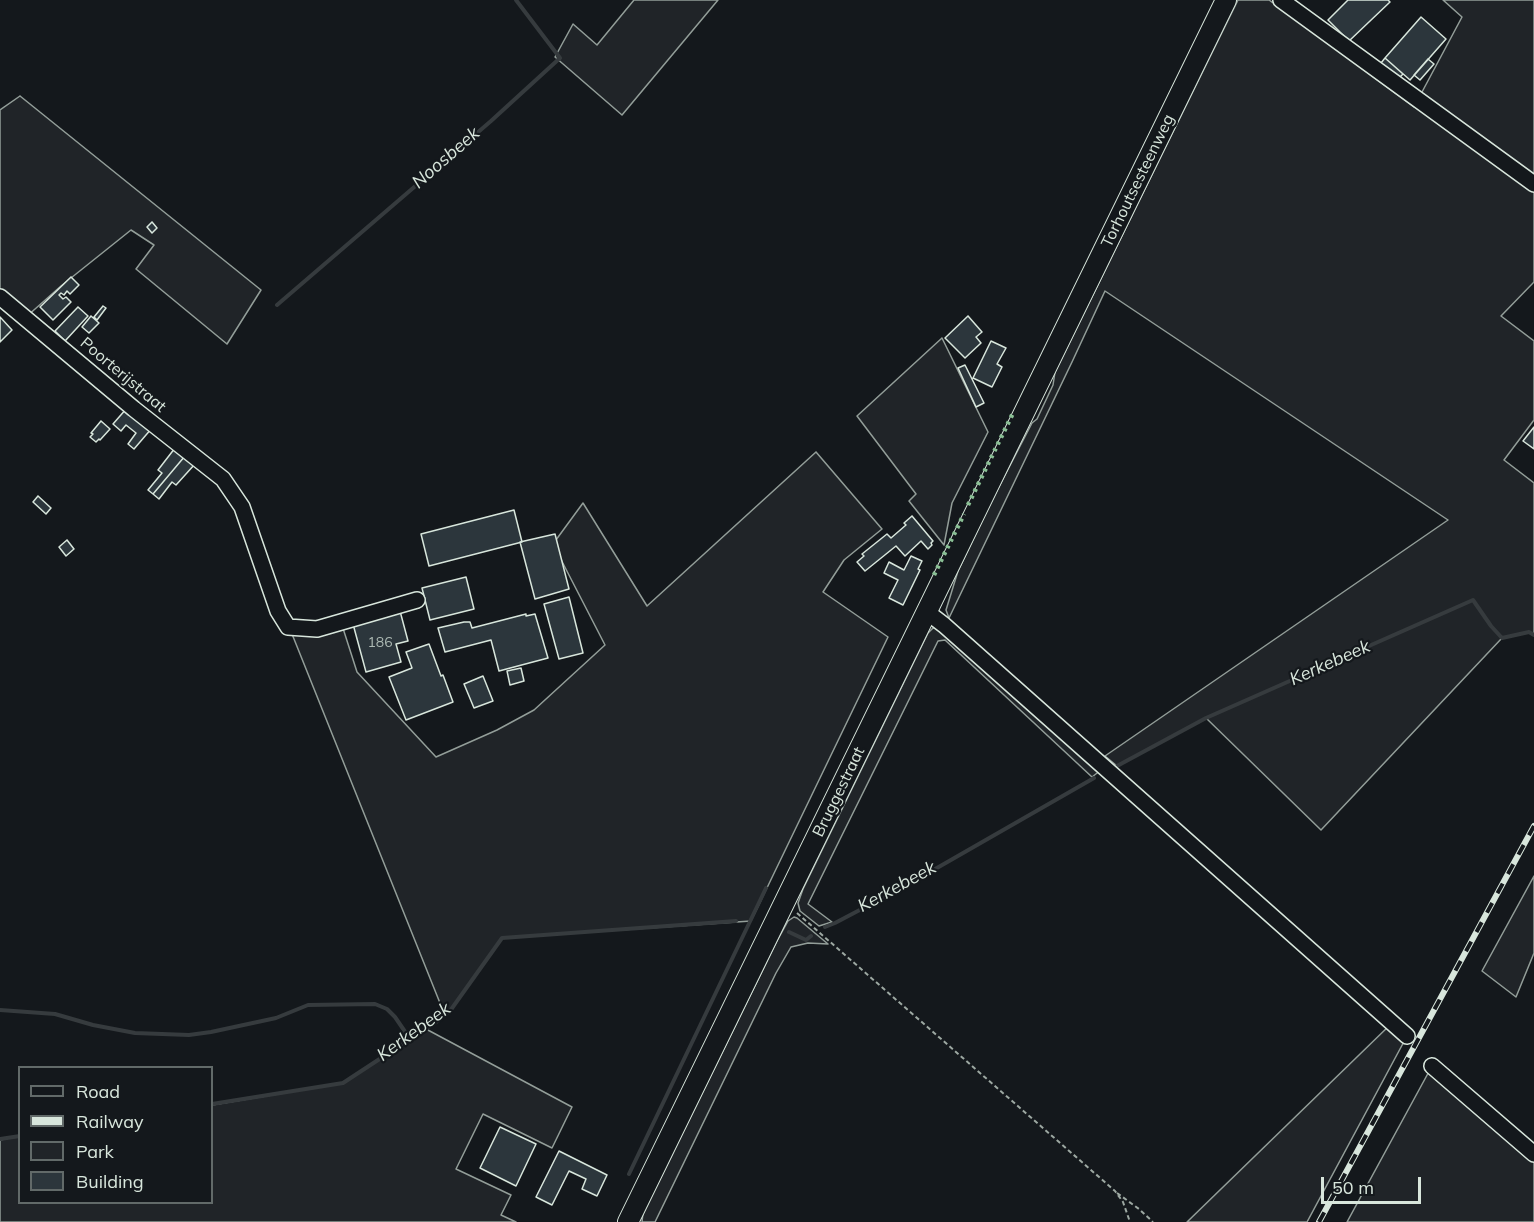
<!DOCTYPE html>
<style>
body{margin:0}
#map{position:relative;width:1534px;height:1222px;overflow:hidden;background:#14181c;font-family:Mulish,sans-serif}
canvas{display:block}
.legend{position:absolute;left:18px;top:1066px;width:195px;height:138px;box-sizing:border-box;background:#14181c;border:2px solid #626a69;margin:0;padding:8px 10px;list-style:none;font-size:18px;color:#d8e6dc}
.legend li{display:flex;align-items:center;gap:12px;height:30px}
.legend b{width:30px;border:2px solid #626a69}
.scale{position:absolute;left:1321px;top:1177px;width:100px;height:27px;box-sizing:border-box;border:3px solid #d8e6dc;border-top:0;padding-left:8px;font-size:18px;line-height:21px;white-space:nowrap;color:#d8e6dc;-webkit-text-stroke:4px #14181c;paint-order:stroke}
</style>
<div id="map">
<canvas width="1534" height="1222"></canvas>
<ul class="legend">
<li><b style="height:8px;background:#14181c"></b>Road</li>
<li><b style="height:8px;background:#d8e6dc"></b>Railway</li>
<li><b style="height:16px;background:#202428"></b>Park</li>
<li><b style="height:16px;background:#2c363c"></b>Building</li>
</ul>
<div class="scale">50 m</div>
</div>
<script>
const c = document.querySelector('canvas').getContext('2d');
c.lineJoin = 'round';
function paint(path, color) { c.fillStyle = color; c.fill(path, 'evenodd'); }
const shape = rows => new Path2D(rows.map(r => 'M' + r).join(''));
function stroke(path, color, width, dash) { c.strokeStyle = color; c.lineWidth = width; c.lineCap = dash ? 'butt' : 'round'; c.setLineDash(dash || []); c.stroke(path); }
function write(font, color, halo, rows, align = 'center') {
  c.font = font + ' Mulish,sans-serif'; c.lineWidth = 4.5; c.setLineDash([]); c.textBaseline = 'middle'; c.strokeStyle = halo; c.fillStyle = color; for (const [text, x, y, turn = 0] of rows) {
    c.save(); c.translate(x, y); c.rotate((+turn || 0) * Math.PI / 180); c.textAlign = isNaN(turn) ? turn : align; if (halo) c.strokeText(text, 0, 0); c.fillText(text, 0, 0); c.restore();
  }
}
const green = shape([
 [634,0,718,0,622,115,555,57,573,24,597,45,634,0],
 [1238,0,1269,0,1414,107,1462,17,1443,0,1534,0,1534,282,1501,316,1534,341,1534,420,1504,460,1534,483,1534,635,1529,632,1502,638,1321,830,1206,718,1117,766,1105,756,1448,520,1105,291,1072,362,949,618,946,610,958,571,988,508,1032,423,1037,419,1053,385,1055,372,1238,0],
 [20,96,261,290,227,344,136,269,154,245,131,230,61,286,26,317,0,297,0,110,20,96],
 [942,338,988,432,952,503,944,545,909,501,916,494,857,416,942,338],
 [816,452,882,529,844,560,823,592,888,637,751,921,502,938,450,1011,444,1013,292,634,341,622,357,672,436,757,497,730,534,710,605,645,553,544,583,503,647,606,816,452],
 [933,628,940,628,1101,770,1092,777,945,640,938,641,808,904,832,922,819,926,800,911,798,903,803,889,928,633,933,628],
 [1534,876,1534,953,1516,997,1482,971,1534,876],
 [794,917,797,918,828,944,808,943,791,947,776,973,655,1222,642,1222,643,1213,777,941,788,921,794,917],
 [1392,1023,1407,1036,1307,1222,1187,1222,1392,1023],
 [426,1029,572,1107,552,1148,483,1114,456,1169,511,1195,501,1215,516,1222,0,1222,0,1140,19,1136,20,1202,212,1202,212,1105,343,1083,426,1029],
 [1432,1066,1534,1154,1534,1222,1347,1222,1432,1066]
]);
const stream = shape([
 [277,305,491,121,560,58,516,0],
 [1117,766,1206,718,1473,600,1491,626,1502,638,1529,632,1534,635],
 [825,927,835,923,909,884,1094,778],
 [789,932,806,940,811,936],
 [0,1010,55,1014,93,1025,135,1033,189,1035,211,1032,276,1018,308,1005,375,1004,387,1009,395,1017,410,1039],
 [212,1104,343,1083,439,1020,450,1011,502,938,736,921],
 [0,1139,20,1136],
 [629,1174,766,888]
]);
const building = shape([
 [1348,0,1388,0,1390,2,1349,41,1328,20,1348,0],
 [1421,17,1446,39,1410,80,1385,58,1421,17],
 [1385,58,1403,74,1399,78,1381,63,1385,58],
 [1428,59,1434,64,1420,80,1414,75,1428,59],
 [152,222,157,228,152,233,147,227,152,222],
 [71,277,79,285,70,294,67,291,64,295,61,293,59,295,63,299,66,297,71,302,53,320,40,307,71,277],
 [103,306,106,308,97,320,94,317,103,306],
 [78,307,88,316,65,341,55,331,78,307],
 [91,316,99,323,89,333,82,327,91,316],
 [968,316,982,332,976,337,981,343,965,358,945,338,968,316],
 [0,317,12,330,0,342,0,317],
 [991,341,1006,348,997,364,1002,367,992,387,973,378,991,341],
 [965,365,984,403,976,407,958,368,965,365],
 [127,408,152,428,134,449,128,444,136,433,126,425,121,431,113,424,127,408],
 [101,421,110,429,100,440,99,439,96,442,90,437,93,434,91,433,101,421],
 [1534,427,1534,449,1523,441,1534,427],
 [175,448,185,456,153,494,148,490,162,473,158,470,175,448],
 [185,456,195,464,176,485,172,482,159,499,153,494,185,456],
 [38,496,51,508,46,514,33,502,38,496],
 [514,510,522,542,429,566,421,534,514,510],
 [912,516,933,541,931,543,932,545,928,549,921,541,905,556,896,546,865,571,857,562,864,556,862,554,887,534,891,538,906,525,904,523,912,516],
 [555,534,569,589,535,599,520,542,555,534],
 [67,540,74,549,66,556,59,547,67,540],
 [911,556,922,561,918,569,920,570,903,605,889,598,898,580,884,573,889,562,904,570,911,556],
 [466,577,474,609,430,620,422,588,466,577],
 [569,597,583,653,559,659,544,604,569,597],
 [400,611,408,641,396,644,401,662,366,672,353,624,400,611],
 [526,614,526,616,535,614,548,658,499,671,491,640,445,652,438,628,464,622,470,622,472,628,526,614],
 [429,644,441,676,443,675,453,702,406,720,389,677,412,668,406,652,429,644],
 [521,668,524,681,510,685,507,671,521,668],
 [483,676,493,701,474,708,464,684,483,676],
 [500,1127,536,1144,516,1186,480,1168,500,1127],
 [559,1151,607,1175,597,1196,582,1189,586,1179,569,1171,552,1205,536,1197,559,1151]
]);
const path = shape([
 [797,913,1115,1191,1123,1202,1130,1222],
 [1117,1193,1139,1209,1153,1222]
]);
const minor = shape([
 [1281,0,1534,184],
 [0,297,134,409,223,479,242,507,278,611,288,627,317,629,417,600],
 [927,612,944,625,1407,1036],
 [1432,1066,1534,1154]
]);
const major = shape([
 [628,1222,1226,0]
]);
const rail = shape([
 [1319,1222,1534,826]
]);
const hedge = shape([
 [968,505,1014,411],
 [934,575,964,514]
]);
const numberNames = [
 ["186",380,643]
];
const streetNames = [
 ["Torhoutsesteenweg",1138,181,-64],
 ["Poorterijstraat",123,375,40],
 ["Bruggestraat",839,792,-64]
];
const waterNames = [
 ["Noosbeek",446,158,-41],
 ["Kerkebeek",1330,663,-24],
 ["Kerkebeek",897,887,-29],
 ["Kerkebeek",414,1032,-36]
];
paint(green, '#202428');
stroke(green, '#939e99', 1.5);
stroke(stream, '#363b3e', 4);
paint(building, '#2c363c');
stroke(building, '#d8e6dc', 1.5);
stroke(minor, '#d8e6dc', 18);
stroke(major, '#d8e6dc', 22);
stroke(path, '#9da8a2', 2, [4.5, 3]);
stroke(minor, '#14181c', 15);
stroke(major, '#14181c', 20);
stroke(rail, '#d8e6dc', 6);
stroke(rail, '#14181c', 4, [11]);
stroke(hedge, '#8ac095', 4.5, [3, 4.5]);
write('14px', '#adbab4', null, numberNames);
write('16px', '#d8e6dc', '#14181c', streetNames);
write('italic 18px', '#d8e6dc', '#14181c', waterNames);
</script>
